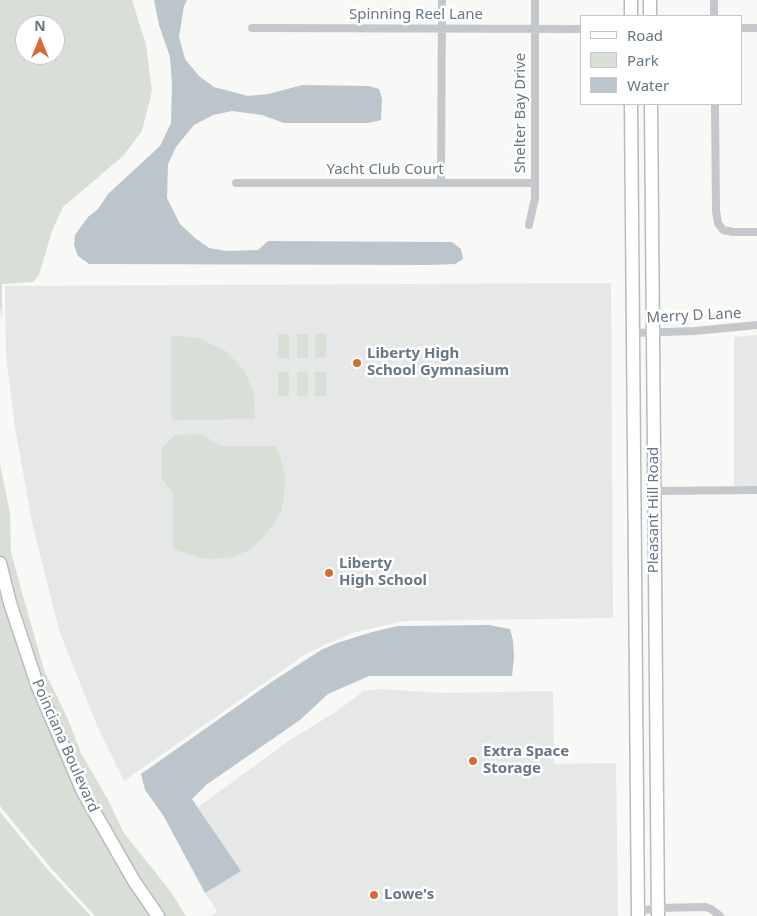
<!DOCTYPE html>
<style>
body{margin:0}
#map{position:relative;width:757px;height:916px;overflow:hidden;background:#f8f8f6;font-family:"Noto Sans",sans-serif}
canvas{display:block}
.legend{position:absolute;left:580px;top:15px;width:162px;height:90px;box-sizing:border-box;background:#fff;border:1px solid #c3c8ce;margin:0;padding:6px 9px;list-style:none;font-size:15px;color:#697685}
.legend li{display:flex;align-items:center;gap:10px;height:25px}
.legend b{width:25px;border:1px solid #c3c8ce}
.north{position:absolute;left:15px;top:15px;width:50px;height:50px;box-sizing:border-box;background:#fff;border:1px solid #c3c8ce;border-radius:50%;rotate:0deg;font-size:14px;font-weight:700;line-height:20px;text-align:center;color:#697685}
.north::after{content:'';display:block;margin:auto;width:18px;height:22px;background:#d86c37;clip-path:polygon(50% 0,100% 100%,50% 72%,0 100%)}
</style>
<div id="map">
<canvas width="757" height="916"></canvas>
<ul class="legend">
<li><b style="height:6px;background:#fff"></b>Road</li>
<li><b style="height:14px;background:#d9dfd7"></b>Park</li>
<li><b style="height:14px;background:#bcc5cb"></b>Water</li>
</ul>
<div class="north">N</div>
</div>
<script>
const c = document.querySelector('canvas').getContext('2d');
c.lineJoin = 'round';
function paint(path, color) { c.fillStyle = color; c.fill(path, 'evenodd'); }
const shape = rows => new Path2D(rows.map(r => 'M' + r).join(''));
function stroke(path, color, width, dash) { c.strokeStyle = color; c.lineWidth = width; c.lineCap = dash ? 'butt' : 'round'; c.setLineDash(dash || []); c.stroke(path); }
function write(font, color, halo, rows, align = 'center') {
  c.font = font + ' "Noto Sans",sans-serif'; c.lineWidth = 5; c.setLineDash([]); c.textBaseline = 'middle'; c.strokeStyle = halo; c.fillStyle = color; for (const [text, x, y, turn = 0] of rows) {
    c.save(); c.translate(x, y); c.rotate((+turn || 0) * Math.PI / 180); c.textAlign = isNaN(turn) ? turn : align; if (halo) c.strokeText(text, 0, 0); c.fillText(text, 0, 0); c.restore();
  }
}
const built = shape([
 [611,283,613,618,404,621,352,633,307,653,124,781,98,728,60,633,33,527,15,428,6,355,5,286],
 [757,335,757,486,734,486,734,337],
 [379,689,443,693,553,691,554,764,616,763,618,916,211,916,217,911,205,893,240,871,198,807,290,740,334,713,364,691]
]);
const green = shape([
 [0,0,132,0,146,45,152,91,142,131,123,156,63,207,52,231,39,275,33,282,2,284,2,321,0,306],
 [25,25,55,25,55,55,25,55],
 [278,334,289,334,289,358,278,358],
 [297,334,308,334,308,358,297,358],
 [315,334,326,334,326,358,315,358],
 [171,335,198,338,226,351,244,370,254,394,255,419,174,420,171,416],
 [278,372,289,372,289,396,278,396],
 [297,372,308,372,308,396,297,396],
 [315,372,326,372,326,396,315,396],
 [202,434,220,446,275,446,280,456,285,476,284,498,281,511,276,521,259,542,247,551,232,557,215,559,201,558,173,549,173,494,162,479,162,448,175,435],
 [0,464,10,513,11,553,44,670,67,717,81,753,108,800,124,833,171,892,186,916,95,916,50,867,0,806],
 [0,812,48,870,91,916,0,916]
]);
const water = shape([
 [154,0,187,0,184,6,179,37,185,59,199,76,214,87,248,96,268,94,303,85,369,86,379,89,382,99,381,120,368,123,284,123,262,115,232,111,213,115,194,125,176,147,168,164,167,198,180,224,195,238,209,248,227,251,258,250,268,241,452,242,461,249,463,259,455,264,428,265,89,264,78,256,74,245,75,235,88,217,98,209,108,194,160,146,171,123,172,85,170,57,159,25],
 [489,625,510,629,513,640,514,657,512,676,369,676,328,694,300,720,206,785,192,799,241,871,205,893,163,815,145,790,141,774,273,681,321,650,337,643,372,632,398,626]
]);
const minor = shape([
 [714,0,714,16],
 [252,28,581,29],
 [741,28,757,28],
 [715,104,716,211,718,223,723,230,733,232,757,232],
 [236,183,535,183],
 [441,183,442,0],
 [529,225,535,198,535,0],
 [633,333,695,331,757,325],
 [654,491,757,490],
 [638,911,658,908,705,907,711,909,720,916]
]);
const primary = shape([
 [631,0,631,16],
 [650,0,650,16],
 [631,104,638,916],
 [651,104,658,916],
 [0,563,10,603,38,687,83,792,134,881,158,916]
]);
const markers = [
 [357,363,5,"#d86c37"],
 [329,573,5,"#d86c37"],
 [473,761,5,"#d86c37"],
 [374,895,5,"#d86c37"]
];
const streetNames = [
 ["Spinning Reel Lane",416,15],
 ["Shelter Bay Drive",521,113,-90],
 ["Yacht Club Court",385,170],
 ["Merry D Lane",694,316,-3],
 ["Pleasant Hill Road",654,510,-90],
 ["Poinciana Boulevard",65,746,66]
];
const poiNames = [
 ["Liberty High",367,354],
 ["School Gymnasium",367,371],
 ["Liberty",339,564],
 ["High School",339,581],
 ["Extra Space",483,752],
 ["Storage",483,769],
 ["Lowe's",384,895]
];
paint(built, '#e6e7e7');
paint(green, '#d9dfd7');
paint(water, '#bcc5cb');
stroke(primary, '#b7bbbf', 15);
stroke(minor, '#c4c7cb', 8);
stroke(primary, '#fff', 12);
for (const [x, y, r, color] of markers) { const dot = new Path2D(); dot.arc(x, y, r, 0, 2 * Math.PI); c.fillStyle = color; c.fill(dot); stroke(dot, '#fff', 2); }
write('15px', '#697685', '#fff', streetNames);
write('bold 15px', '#697685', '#fff', poiNames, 'left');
</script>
